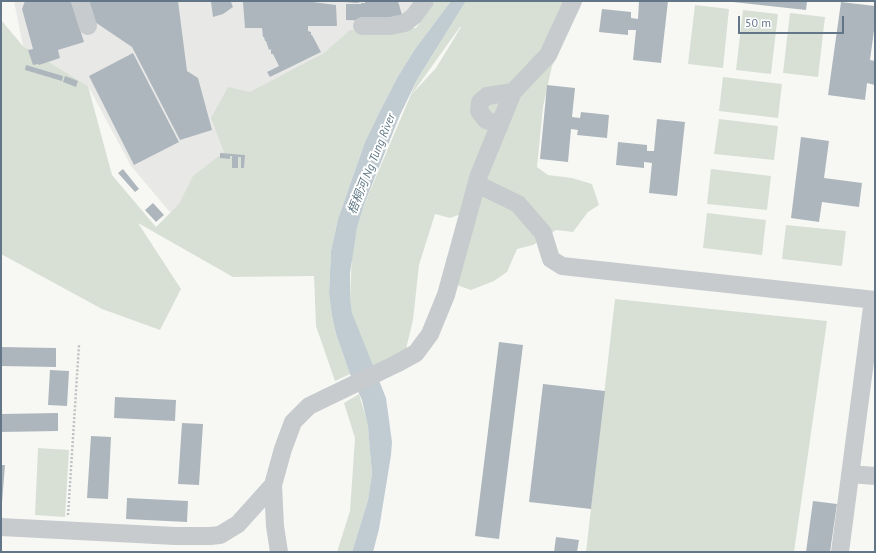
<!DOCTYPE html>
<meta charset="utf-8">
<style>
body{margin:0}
#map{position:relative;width:876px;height:553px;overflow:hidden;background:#f7f8f4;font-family:"PT Sans",sans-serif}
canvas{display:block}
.frame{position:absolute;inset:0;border:2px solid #637688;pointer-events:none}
.scale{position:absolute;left:738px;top:16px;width:106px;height:18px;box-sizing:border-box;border:2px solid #637688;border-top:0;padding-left:5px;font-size:12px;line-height:14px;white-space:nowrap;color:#637688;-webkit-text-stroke:3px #fff;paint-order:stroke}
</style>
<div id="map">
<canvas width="876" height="553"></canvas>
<div class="frame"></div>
<div class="scale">50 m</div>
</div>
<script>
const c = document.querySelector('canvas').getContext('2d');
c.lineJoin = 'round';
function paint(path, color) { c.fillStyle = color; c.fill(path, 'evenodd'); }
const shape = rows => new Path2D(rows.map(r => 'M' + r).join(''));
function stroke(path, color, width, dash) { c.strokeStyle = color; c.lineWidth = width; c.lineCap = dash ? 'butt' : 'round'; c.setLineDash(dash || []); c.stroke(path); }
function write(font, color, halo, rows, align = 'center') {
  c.font = font + ' "PT Sans","Noto Sans SC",sans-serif'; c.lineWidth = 4; c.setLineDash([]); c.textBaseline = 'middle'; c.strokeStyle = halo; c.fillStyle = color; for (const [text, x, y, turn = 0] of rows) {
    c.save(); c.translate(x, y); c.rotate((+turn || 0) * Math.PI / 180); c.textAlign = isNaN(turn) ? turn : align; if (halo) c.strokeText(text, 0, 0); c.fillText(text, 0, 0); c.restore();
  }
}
const built = shape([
 [14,1,417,1,279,264,169,211,131,166,88,86,23,46]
]);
const green = shape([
 [435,1,451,1,415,49,397,78,380,111,365,142,353,176,338,219,331,251,329,294,332,316,336,334,350,374,335,381,316,326,314,276,233,277,138,223,181,289,160,330,102,309,1,254,1,20,23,46,88,86,112,175,156,227,179,204,193,176,224,152,211,118,228,87,250,92,324,53,350,30,416,28],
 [466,1,578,1,560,50,552,66,543,107,537,167,548,175,572,178,592,184,599,205,588,212,573,232,556,230,533,245,517,249,507,272,494,281,471,290,454,284,446,259,462,235,469,211,450,218,435,214,419,265,413,320,406,349,374,370,352,314,350,296,352,255,357,228,364,205,418,78],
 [461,27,436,68,412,94,460,27],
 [695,5,729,9,723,68,688,64],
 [743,10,778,14,771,74,736,70],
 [790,13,825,17,818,77,783,73],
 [723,77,782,84,778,118,719,111],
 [719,119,778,126,774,160,714,154],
 [711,169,771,176,767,210,707,204],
 [707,213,766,220,762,255,703,248],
 [786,225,846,231,842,266,782,259],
 [615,299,827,321,794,552,586,552],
 [359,394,368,424,370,452,372,473,368,500,352,552,337,552,350,511,355,438,344,403],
 [38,448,69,450,65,517,35,515]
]);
const water = shape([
 [451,1,466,1,418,78,400,115,375,177,364,205,357,228,350,273,350,296,352,313,386,398,392,442,391,455,379,529,373,552,352,552,368,500,372,473,370,452,368,426,362,400,350,374,336,334,332,316,329,294,331,251,338,219,353,176,365,142,380,111,397,78,415,49]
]);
const building = shape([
 [25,1,71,1,84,42,58,50,60,58,39,65,38,64,33,65,28,50,33,49,22,9],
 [86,1,178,1,187,71,198,78,212,130,180,140,132,47,92,20],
 [227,1,231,2,233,7,223,14,213,17,211,2],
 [254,1,305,1,336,5,337,26,308,26,308,31,311,32,311,35,312,35,321,52,270,77,267,72,279,66,273,54,271,54,271,49,269,50,266,41,265,41,264,37,263,37,262,28,245,28,243,2],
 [344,1,364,1,357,3,344,2],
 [365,1,398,1,402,15,371,21,346,20,346,4,361,4,361,3,365,3],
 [639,1,668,1,661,63,633,60,636,30,628,30,628,35,599,32,602,9,631,12,631,18,638,19],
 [734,1,807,1,806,10,733,2],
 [841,2,875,6,875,23,870,60,875,61,875,85,867,83,865,100,828,95],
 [133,53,179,142,134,165,89,76],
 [26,65,63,76,62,81,25,70],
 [65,76,78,81,76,87,63,82],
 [547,85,575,88,572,117,580,118,581,112,609,115,607,138,577,135,578,130,571,129,568,162,540,159],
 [657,119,685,122,677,196,649,193,652,163,644,162,644,168,616,165,618,142,647,145,647,151,654,151],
 [801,137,829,141,824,178,862,183,859,207,822,202,819,222,791,218],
 [220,153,245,155,244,168,241,168,241,157,238,157,238,168,232,168,232,156,230,156,230,159,220,158],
 [123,169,139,189,135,192,118,173],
 [153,203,164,215,156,222,145,210],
 [499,342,523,345,499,539,475,536],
 [1,347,56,348,56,367,1,366],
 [50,370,69,371,67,406,48,405],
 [543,384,605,391,591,509,529,502],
 [115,397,176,400,175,421,114,418],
 [58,413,58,431,1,432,1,414],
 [182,423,203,424,199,485,178,484],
 [91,436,111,437,108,499,87,498],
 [1,465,5,465,2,503,1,502],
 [127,498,188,501,187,522,126,519],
 [813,501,837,504,830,552,806,552],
 [556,537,579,540,577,552,554,552]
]);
const path = shape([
 [68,515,79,345]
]);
const minor = shape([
 [80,1,88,26],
 [362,26,390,26,405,23,414,16,425,1],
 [500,125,486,120,479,111,480,102,487,96,513,92],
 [477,184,518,204,543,233,551,259,562,266,875,300],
 [850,474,875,476],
 [1,527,175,536,210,536,220,535,238,524,273,485],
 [279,552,275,526,273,485,283,449,293,422,309,406,396,364,416,353,430,334,446,295,479,175,513,92,548,55,573,1],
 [840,552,873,300]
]);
const waterNames = [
 ["梧桐河 Ng Tung River",372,164,-68]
];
paint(built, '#e8e9e7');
paint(green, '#d8e0d5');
paint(water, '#c1ccd2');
paint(building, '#aeb6bd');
stroke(path, '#bec1c3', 2.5, [2, 2]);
stroke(minor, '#c7cbce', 18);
write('italic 12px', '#5f7884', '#fff', waterNames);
</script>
